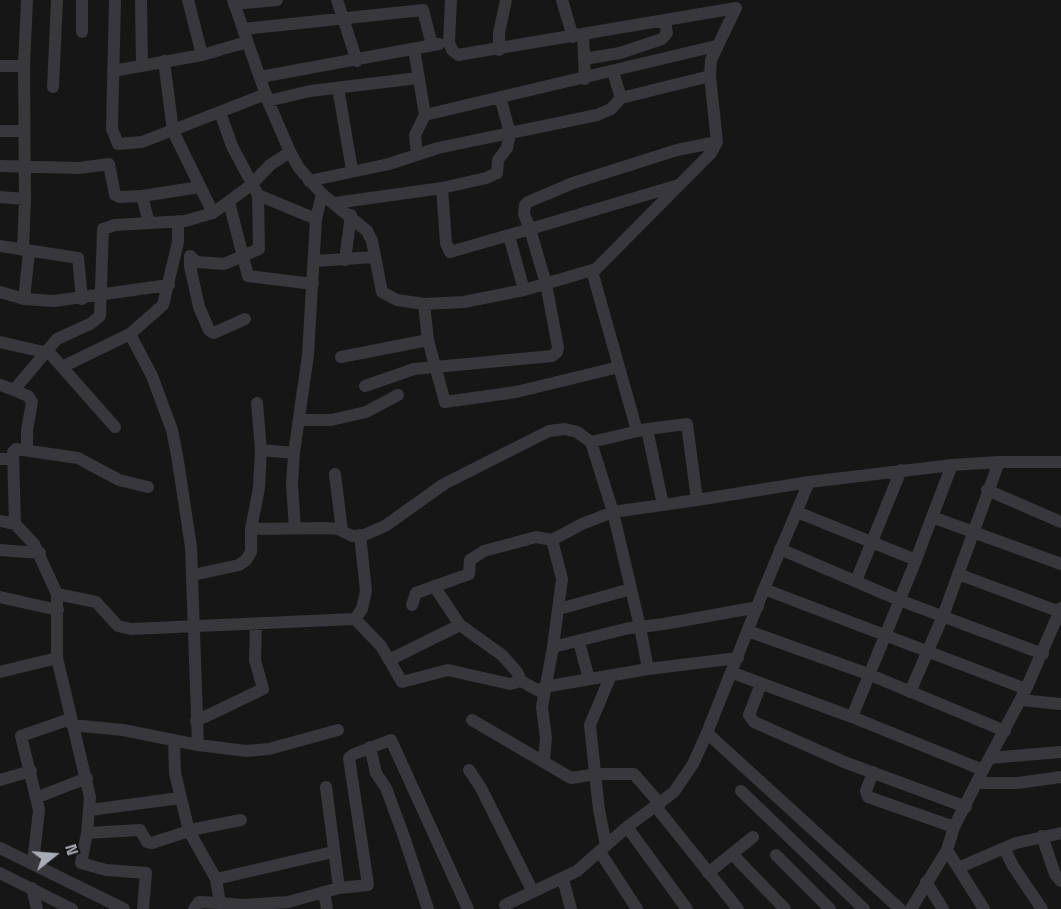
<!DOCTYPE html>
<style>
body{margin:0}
#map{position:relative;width:1061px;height:909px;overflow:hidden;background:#161617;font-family:"Space Grotesk",sans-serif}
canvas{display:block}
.north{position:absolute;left:24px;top:825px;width:60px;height:60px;-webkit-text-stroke:4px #111112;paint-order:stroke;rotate:73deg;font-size:16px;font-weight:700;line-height:24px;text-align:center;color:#a9acb6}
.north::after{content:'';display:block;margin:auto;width:21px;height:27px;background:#a9acb6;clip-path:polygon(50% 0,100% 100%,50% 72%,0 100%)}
</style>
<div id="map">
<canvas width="1061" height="909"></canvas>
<div class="north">N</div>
</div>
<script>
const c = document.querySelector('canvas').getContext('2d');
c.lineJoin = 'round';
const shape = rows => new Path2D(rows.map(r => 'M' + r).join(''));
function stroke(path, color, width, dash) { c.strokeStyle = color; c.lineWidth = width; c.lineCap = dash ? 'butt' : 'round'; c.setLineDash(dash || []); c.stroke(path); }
const minor = shape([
 [115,0,112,129,118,144,142,142,266,94],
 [141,0,142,65],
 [188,0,202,55],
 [233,0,268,101,290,152,299,168,322,194,367,231,372,241,382,292,397,300,424,304,464,302,524,290,596,269,711,153,717,142],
 [337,0,357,61],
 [451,0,449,42,452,50,458,55,736,8,711,60,710,76,717,142,677,150,573,183,528,202,525,205,524,214,530,229,679,185],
 [562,0,573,37],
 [234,4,277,0],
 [243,29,423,10,432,45],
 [82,32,82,0],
 [583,35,585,79],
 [414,49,425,115,415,135,417,155],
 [499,50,499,33,506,0],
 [584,59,620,53,662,39,667,33,665,22],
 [164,61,173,131,213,213],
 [0,66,24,66],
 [113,71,202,55,247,42],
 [613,72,621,98,710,76],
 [260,77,439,44],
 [53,87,57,0],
 [338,88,352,170],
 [268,101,310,91,418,78],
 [220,112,232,146,258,195,259,249,224,264,197,262,190,256,190,266,199,307,209,330,214,333,245,319],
 [425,115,716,46],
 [0,131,23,131],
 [0,166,79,168,109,164,115,195,119,197,142,196,200,187],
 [309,181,389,164,438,148,510,133,500,97],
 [442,188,486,178,497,173,498,160,507,148,510,133,597,115,611,109,621,98],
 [258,195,316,219],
 [142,196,149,223],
 [0,197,25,199,24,66,27,0],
 [229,202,248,276,313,284],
 [335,203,442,188,446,243,450,252,530,229,546,284,558,347,557,352,552,356,414,369,365,386],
 [509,236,524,290],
 [0,246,78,258,82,299],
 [23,250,25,199],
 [345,260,351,215],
 [315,261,374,257],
 [592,271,637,431],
 [0,292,24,299,54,301,169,285],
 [24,299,29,252],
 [424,304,428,340,445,402,516,392,619,367],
 [130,334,152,376,172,430,177,455,191,547,198,745],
 [0,342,44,352],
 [47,350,115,427],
 [341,357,428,340],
 [62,367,130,334,163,305,178,242,178,221],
 [0,385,14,390],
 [300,420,331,420,366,412,398,395],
 [687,424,697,500,613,512,591,442,647,429,687,424],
 [647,429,663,505],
 [27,450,27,430,32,402,28,396,14,390,57,339,90,324,100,316,103,229,115,225,185,221,213,213,251,185,270,165,290,152],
 [261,450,294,453],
 [0,459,13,459],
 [999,462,1061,462],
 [952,465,932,517,1061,564],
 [335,474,342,531],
 [987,490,1061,522],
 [697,500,809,482,952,465,999,462,943,616,910,692],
 [797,512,916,560,852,717],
 [0,521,15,524,34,544,57,594,57,658,90,797,87,833,81,863,106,870,146,873,143,909],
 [15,524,13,452,16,449,78,458,119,480,148,487],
 [295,528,292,485,294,453,308,355,316,219,322,194],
 [251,529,325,528,338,529,352,536,364,535,385,526,444,484,549,431,565,429,577,432,591,442],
 [780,549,899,600,1043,654],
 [0,550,40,553],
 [916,560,932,517],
 [958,574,1060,612],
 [193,575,239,565,246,560,251,552,251,529,259,488,261,450,257,403],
 [856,581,901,470],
 [434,586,460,625,502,655,517,672,521,681,543,693],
 [764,589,809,482],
 [57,594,96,602,118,626,131,629,355,619,381,646,402,682,448,670,510,684,521,681],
 [0,597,58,610],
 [412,605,416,593,469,574,470,560,484,551,536,537,552,540],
 [559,609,631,589],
 [355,619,362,609,366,591,360,535],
 [748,631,868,674,1005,731],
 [579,642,589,679],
 [389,660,460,625],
 [648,669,640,627,613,512,582,524,552,540,562,579,553,647,629,628,640,627,664,624,758,607],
 [0,672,57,658],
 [733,673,852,717,983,770],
 [761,684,749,715,754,722,844,762,966,807],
 [544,687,648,669,738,658],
 [1021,700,1061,704],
 [472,720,571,778,597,774,634,774,660,804],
 [196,721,263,689,255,660,256,625],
 [72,725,123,730,198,745,246,751,269,749,338,730],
 [707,733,900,909],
 [174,741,175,773,189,831,216,879,220,903,243,905,288,902,339,888,368,885,349,758,354,754,391,740,468,909],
 [370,747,376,773,386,788,403,834,428,909],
 [990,758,1061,752],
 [544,760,546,738,542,707,553,647],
 [469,770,481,788,533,892],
 [873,772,866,791,868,797,954,827],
 [0,780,31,771],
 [977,783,1018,783,1061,777],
 [326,787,339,888],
 [741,791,864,909],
 [38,797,87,778],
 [656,807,738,909],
 [90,810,180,798],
 [627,827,687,909],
 [87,833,140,830,147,842,152,843,195,829,241,820],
 [1042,836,1055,874,1061,881],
 [606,845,599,810,590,725,611,675],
 [0,848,124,909],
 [1004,848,1013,866,1042,909],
 [947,850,984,909],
 [600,852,637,909],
 [733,855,785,909],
 [776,855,830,909],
 [33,863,39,810,21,736,70,719],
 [958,868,1016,843,1061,833],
 [0,873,72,909],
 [708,873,753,837],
 [216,879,333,852],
 [563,879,571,909],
 [926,882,943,909],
 [32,888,37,909],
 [324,892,327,909],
 [505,905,577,871,627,827,674,792,693,764,707,733,764,589,1026,689],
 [194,909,199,902,220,903],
 [911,909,947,850,954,827,983,770,1026,689,1061,608]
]);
stroke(minor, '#37373c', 12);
</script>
